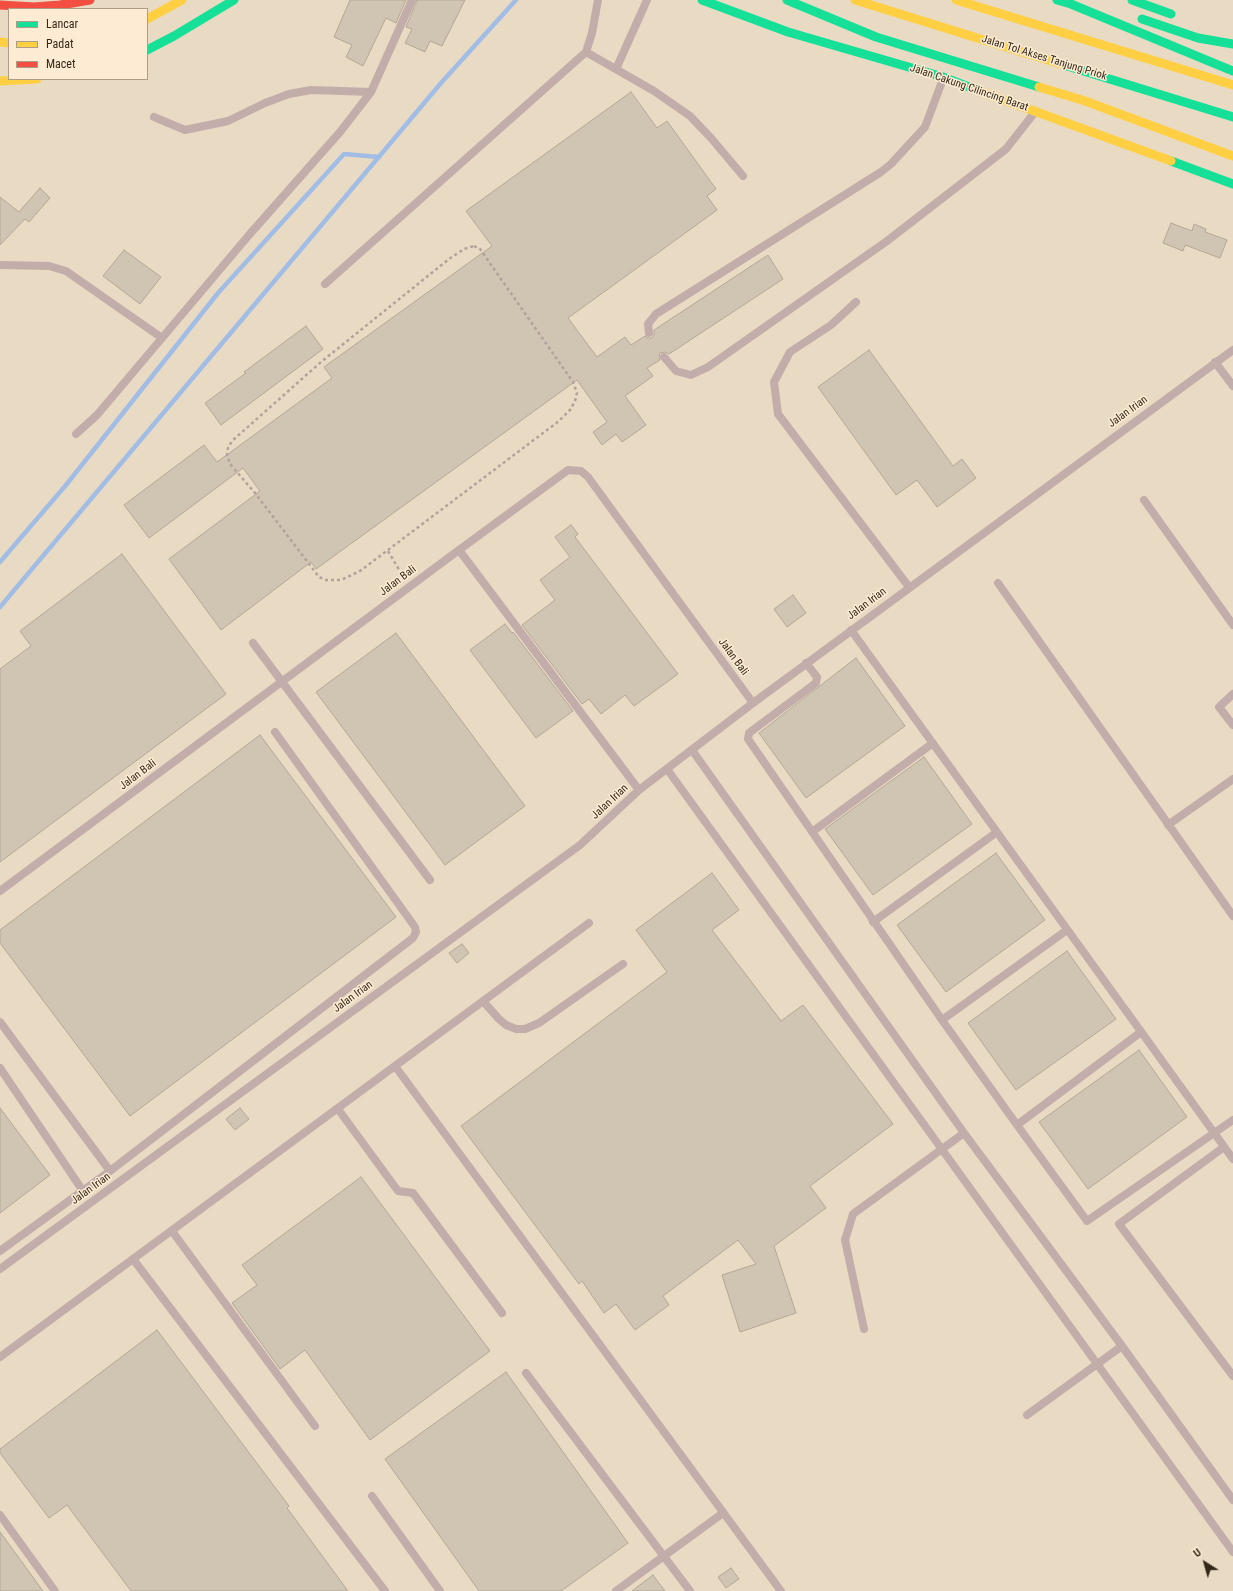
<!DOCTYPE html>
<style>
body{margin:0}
#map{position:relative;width:1233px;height:1591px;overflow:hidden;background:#e9dac3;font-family:"Roboto Condensed",sans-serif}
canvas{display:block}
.legend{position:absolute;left:8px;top:8px;width:140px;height:72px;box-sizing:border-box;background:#fdecd3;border:1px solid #ad9e89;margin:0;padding:5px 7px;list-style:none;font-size:12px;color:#342919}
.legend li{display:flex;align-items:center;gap:8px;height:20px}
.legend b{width:20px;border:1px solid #ad9e89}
.north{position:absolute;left:1185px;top:1543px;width:40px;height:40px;-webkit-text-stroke:3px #fdecd3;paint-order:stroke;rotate:323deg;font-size:11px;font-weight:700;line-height:16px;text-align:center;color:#342919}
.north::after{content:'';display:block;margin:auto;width:14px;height:18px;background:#342919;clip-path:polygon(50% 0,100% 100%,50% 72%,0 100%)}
</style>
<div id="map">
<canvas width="1233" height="1591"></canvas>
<ul class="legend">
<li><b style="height:5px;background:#16e098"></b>Lancar</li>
<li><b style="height:5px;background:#ffcf43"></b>Padat</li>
<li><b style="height:5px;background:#f24e42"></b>Macet</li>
</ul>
<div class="north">U</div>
</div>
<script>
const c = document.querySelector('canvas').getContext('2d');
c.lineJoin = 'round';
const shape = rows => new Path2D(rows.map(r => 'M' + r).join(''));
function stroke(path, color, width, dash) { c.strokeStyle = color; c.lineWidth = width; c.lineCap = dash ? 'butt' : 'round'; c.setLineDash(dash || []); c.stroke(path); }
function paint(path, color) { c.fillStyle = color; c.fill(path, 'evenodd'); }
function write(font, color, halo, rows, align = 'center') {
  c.font = font + ' "Roboto Condensed",sans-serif'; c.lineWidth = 3; c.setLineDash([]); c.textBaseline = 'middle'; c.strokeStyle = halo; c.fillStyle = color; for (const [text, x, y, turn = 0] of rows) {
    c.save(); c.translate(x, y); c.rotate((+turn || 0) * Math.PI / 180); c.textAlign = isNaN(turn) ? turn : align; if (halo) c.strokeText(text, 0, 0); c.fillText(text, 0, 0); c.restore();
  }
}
const stream = shape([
 [0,562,66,485,218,293,344,154,379,157],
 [0,607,441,83,516,0]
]);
const building = shape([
 [350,0,406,0,396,23,386,18,363,66,346,57,352,45,334,37,350,0],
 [417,0,465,0,442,46,430,41,425,52,405,43,412,29,406,27,417,0],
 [631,92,657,128,667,121,716,189,707,196,717,210,568,318,597,357,625,337,631,345,645,336,647,338,652,338,654,335,654,330,768,255,783,279,669,354,665,352,660,353,659,358,660,360,647,368,653,376,625,396,646,425,622,442,616,434,602,445,593,432,607,422,577,380,316,569,311,562,221,630,169,559,260,491,243,468,149,538,124,505,204,445,217,462,332,378,324,367,492,246,466,211,631,92],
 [40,188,50,198,29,222,25,219,0,245,0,197,19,212,40,188],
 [1171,223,1192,231,1194,224,1206,229,1205,232,1227,240,1220,258,1185,245,1183,251,1163,243,1171,223],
 [124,250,161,277,140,304,103,276,124,250],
 [306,326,323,349,221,425,205,403,246,373,244,372,306,326],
 [869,350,953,466,962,459,976,478,937,507,917,480,896,495,818,387,869,350],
 [571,525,578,534,575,537,678,674,634,706,625,695,601,714,589,699,582,704,522,625,555,600,540,580,570,557,555,537,571,525],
 [122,554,226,694,0,862,0,669,31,646,20,631,122,554],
 [793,595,806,613,787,627,774,609,793,595],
 [505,624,512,633,513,632,573,711,536,738,470,650,505,624],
 [396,633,525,806,445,865,316,692,396,633],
 [856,658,905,726,806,798,759,733,856,658],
 [260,735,396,917,130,1116,0,943,0,930,260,735],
 [924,757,972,824,873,895,825,829,924,757],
 [996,853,1045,920,946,992,897,925,996,853],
 [712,873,739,910,712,930,781,1021,803,1005,893,1124,810,1186,826,1208,774,1246,796,1313,740,1332,722,1275,756,1264,738,1240,663,1296,669,1305,635,1330,616,1304,604,1313,582,1281,579,1284,461,1126,667,972,636,930,712,873],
 [462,944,469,953,457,963,449,953,462,944],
 [1067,951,1116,1019,1016,1090,968,1023,1067,951],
 [1139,1050,1187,1117,1088,1189,1039,1122,1139,1050],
 [0,1108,50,1175,0,1213,0,1108],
 [240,1108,249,1119,235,1130,226,1119,240,1108],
 [361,1177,490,1351,370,1440,305,1350,280,1369,232,1303,257,1285,242,1265,361,1177],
 [157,1330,289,1506,287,1508,348,1591,131,1591,67,1505,49,1518,0,1453,0,1449,157,1330],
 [506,1372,628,1543,561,1591,479,1591,385,1459,506,1372],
 [0,1532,43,1591,0,1591,0,1532],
 [731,1568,739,1579,726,1588,718,1577,731,1568],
 [653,1575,665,1591,632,1591,653,1575]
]);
const path = shape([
 [474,246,480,249,573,382,577,393,575,401,570,410,559,421,360,571,341,580,326,580,319,577,255,493,230,464,227,455,228,448,232,441,321,362,449,259,464,249,474,246],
 [388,551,404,578]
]);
const lane = shape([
 [586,52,654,91,690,116,711,138,743,176],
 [616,69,647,0],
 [154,117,185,130,228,121,265,103,289,94,311,90,371,92,412,0],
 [0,265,49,266,66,271,162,338],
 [325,284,586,52,592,33,598,0],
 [856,302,831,325,790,352,774,382,778,414,909,587],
 [649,333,648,324,656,314,881,172,891,164,925,127,943,79],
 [664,357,676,371,691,375,708,367,887,241,1006,149,1035,112],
 [1215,362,1233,386],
 [76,434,97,415,249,235,340,132,371,92],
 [1144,500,1233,625],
 [459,550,639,790],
 [998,583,1233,916],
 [851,630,1233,1159],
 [253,643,430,880],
 [806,663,817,677,816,683,749,733,748,739,942,1020],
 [1233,694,1219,707,1233,725],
 [692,750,964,1133,1122,1346,1233,1500],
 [667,769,1233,1552],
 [1168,825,1233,779],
 [812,832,933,743],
 [0,891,459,550,568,470,581,471,588,477,753,703],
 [873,922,997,832],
 [1067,930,942,1020,1017,1125,1087,1221,1233,1120],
 [483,1001,498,1018,506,1025,516,1029,525,1029,539,1023,623,964],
 [0,1022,110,1171],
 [395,1066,781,1591],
 [0,1068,83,1191],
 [338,1109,398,1191,413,1193,502,1313],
 [1017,1125,1141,1032],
 [1224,1147,1119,1224,1233,1376],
 [172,1231,315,1426],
 [0,1251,110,1171,413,938,416,932,415,927,275,732],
 [133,1259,385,1591],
 [0,1269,580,845,639,790,753,703,1233,350],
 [864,1329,845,1240,853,1214,964,1133],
 [0,1357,589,923],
 [526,1373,690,1591],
 [1027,1415,1122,1346],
 [372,1496,440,1591],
 [0,1515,55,1591],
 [616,1591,723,1513]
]);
const fast = shape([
 [702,0,788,32,943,77,982,92],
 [787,0,876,37,1039,87],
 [1057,0,1071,4,1233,71],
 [1132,0,1171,14],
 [1142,19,1198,38,1233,44],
 [147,50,174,36,234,0],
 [1064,65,1233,117],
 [1171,161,1233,184]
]);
const slow = shape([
 [855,0,1064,65],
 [956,0,1233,85],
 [147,19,182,0],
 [0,42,9,43],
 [0,81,37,79],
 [1039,87,1085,101,1233,156],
 [982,92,1171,161]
]);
const jam = shape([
 [0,5,34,7,60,5,90,0]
]);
const streetNames = [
 ["Jalan Tol Akses Tanjung Priok",1044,58,17],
 ["Jalan Cakung Cilincing Barat",969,88,19],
 ["Jalan Irian",1128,412,-36],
 ["Jalan Bali",398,581,-37],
 ["Jalan Irian",867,604,-37],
 ["Jalan Bali",733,657,54],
 ["Jalan Bali",138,775,-37],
 ["Jalan Irian",610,802,-43],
 ["Jalan Irian",353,997,-36],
 ["Jalan Irian",91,1189,-36]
];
stroke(stream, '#a2bde5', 4.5);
paint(building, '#d0c5b2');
stroke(building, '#b3a795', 1);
stroke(path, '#b2a29c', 2.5, [3, 3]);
stroke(lane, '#c2adaa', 8);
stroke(fast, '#16e098', 9);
stroke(slow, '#ffcf43', 9);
stroke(jam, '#f24e42', 9);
write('11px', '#342919', '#fdecd3', streetNames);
</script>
